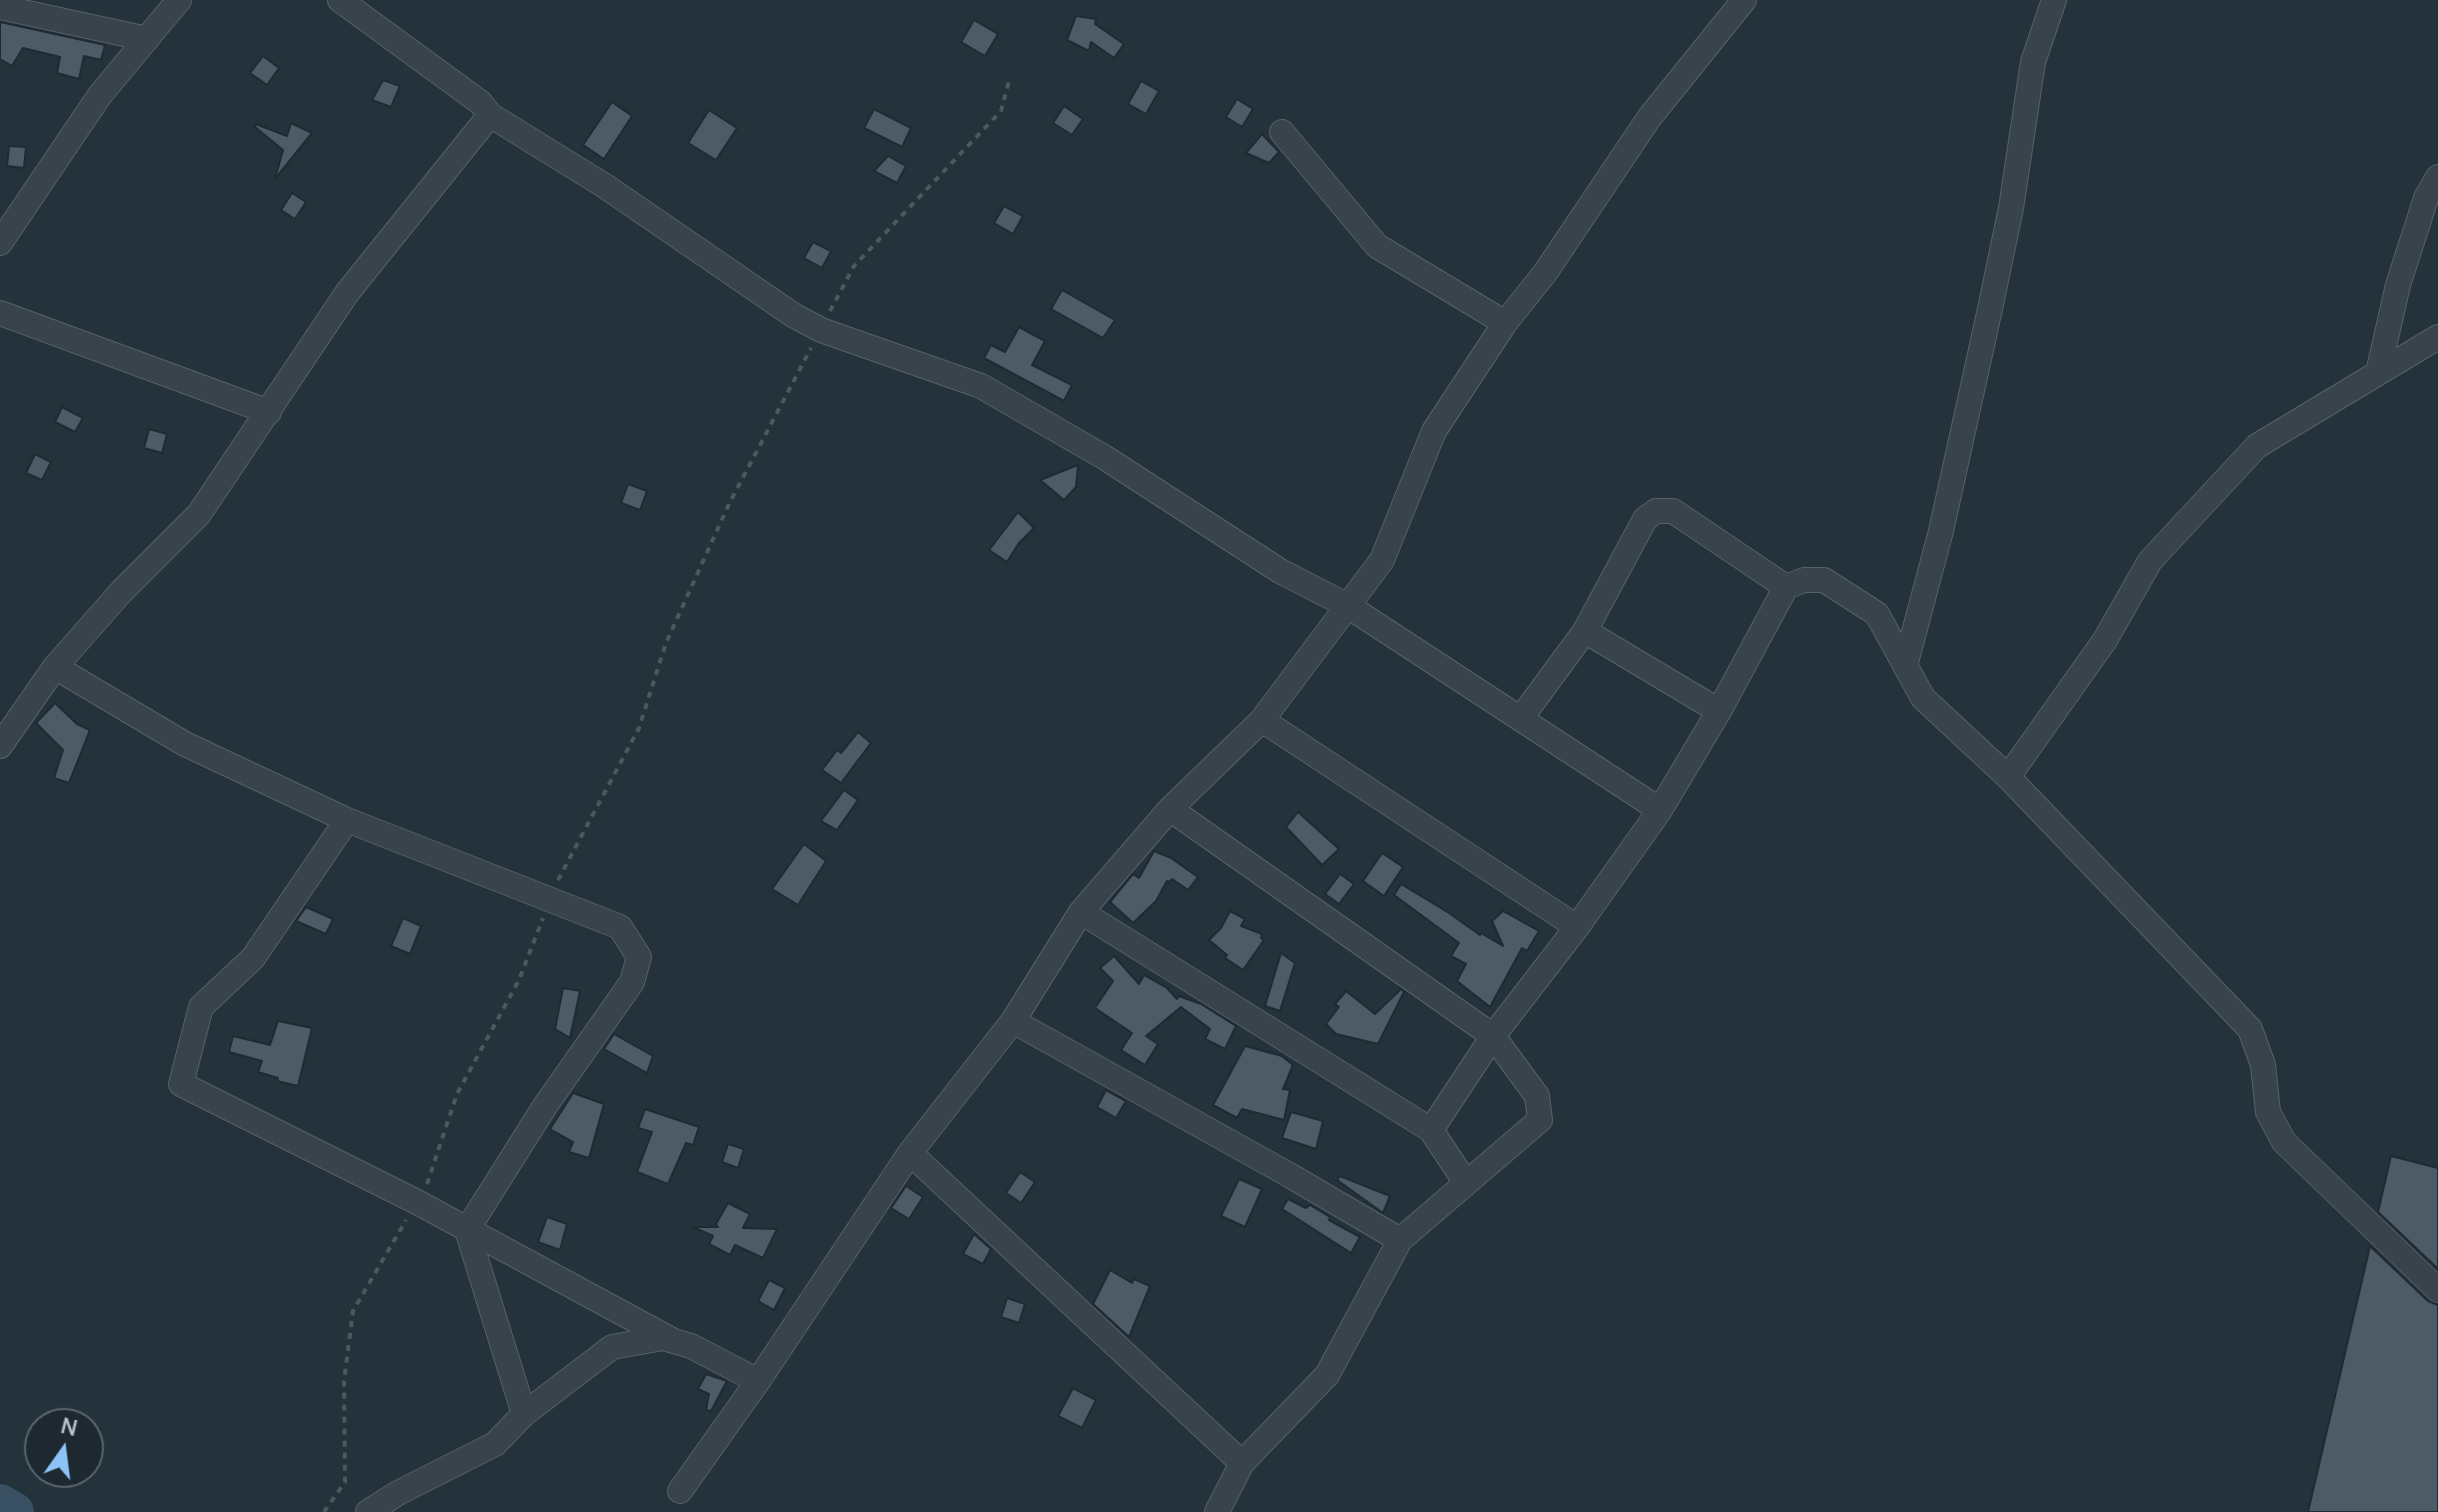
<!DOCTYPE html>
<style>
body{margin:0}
#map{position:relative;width:2438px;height:1512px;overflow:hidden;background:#24323c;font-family:Manrope,sans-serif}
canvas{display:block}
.north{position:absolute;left:24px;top:1408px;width:80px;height:80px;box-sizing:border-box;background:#1d2831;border:2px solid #59646d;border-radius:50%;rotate:14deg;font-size:22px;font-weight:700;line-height:32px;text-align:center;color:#b4bec8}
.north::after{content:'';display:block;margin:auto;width:28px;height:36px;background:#8cc2f5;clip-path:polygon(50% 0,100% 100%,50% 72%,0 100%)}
</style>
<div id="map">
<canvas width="2438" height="1512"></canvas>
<div class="north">N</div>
</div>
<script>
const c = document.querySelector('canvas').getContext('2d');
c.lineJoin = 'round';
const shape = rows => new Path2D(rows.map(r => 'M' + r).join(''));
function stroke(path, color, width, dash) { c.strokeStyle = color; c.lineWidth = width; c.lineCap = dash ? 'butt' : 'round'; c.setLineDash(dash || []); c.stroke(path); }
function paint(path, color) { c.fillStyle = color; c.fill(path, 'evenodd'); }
const river = shape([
 [0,1504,14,1512]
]);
const building = shape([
 [1076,16,1096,19,1095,24,1124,44,1114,58,1091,42,1089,51,1067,40,1076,16],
 [974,20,998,34,985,56,961,42,974,20],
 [0,22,105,45,101,60,84,56,79,79,57,73,60,57,23,48,12,66,0,59,0,22],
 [263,56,279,68,267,85,250,73,263,56],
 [383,80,400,86,391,107,372,100,383,80],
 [1141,81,1159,91,1146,114,1128,104,1141,81],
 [1237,99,1253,109,1242,127,1226,117,1237,99],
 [612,102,632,116,604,159,583,145,612,102],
 [1064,106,1083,119,1072,135,1053,123,1064,106],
 [874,109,911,128,902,147,864,128,874,109],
 [709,110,737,128,716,160,688,143,709,110],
 [291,123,312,133,275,179,283,150,255,127,256,124,287,136,291,123],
 [1262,134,1279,152,1269,163,1246,153,1262,134],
 [9,146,26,147,24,168,7,166,9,146],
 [888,156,906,166,897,183,874,171,888,156],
 [292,193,306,202,295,219,281,210,292,193],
 [1004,206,1023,216,1013,234,994,223,1004,206],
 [813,242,831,251,822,268,804,258,813,242],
 [1062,290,1115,320,1103,338,1051,309,1062,290],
 [1019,327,1045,341,1032,365,1072,385,1064,401,984,358,991,345,1005,352,1019,327],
 [62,407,83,418,75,432,55,422,62,407],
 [149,429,167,434,162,453,144,448,149,429],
 [35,454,51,462,42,480,26,473,35,454],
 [1078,465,1076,487,1064,500,1040,480,1078,465],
 [628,484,647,491,640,510,621,503,628,484],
 [1018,512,1034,528,1019,543,1007,562,989,550,1018,512],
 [55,703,77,724,90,730,69,783,54,778,63,750,36,723,55,703],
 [858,732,871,743,841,783,822,770,837,750,841,753,858,732],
 [844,790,858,800,837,830,821,821,844,790],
 [1298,812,1339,849,1322,865,1286,827,1298,812],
 [804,844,826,861,798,905,772,889,804,844],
 [1154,851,1171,858,1198,877,1188,890,1172,879,1170,882,1167,881,1156,901,1133,923,1110,902,1133,874,1139,878,1154,851],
 [1382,853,1403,867,1384,896,1363,881,1382,853],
 [1340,874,1354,884,1339,904,1325,894,1340,874],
 [1401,884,1449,913,1480,935,1481,933,1503,946,1492,921,1503,911,1539,931,1527,951,1522,948,1490,1007,1457,981,1466,964,1451,956,1459,943,1394,895,1401,884],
 [306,907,333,919,326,934,296,921,306,907],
 [1230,911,1245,919,1241,926,1262,934,1261,938,1264,940,1243,970,1225,958,1227,955,1209,940,1221,928,1230,911],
 [403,918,421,926,410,954,391,946,403,918],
 [1281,953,1295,963,1280,1011,1265,1006,1281,953],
 [1114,956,1139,984,1144,975,1167,988,1177,999,1179,996,1201,1004,1236,1026,1225,1049,1205,1039,1210,1029,1181,1007,1146,1036,1158,1044,1145,1065,1121,1050,1132,1033,1095,1008,1113,981,1100,968,1114,956],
 [563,988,580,991,570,1038,555,1029,563,988],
 [1401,989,1404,992,1378,1044,1336,1034,1326,1024,1339,1007,1335,1004,1346,991,1375,1014,1401,989],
 [278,1021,312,1028,298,1086,277,1081,278,1078,258,1072,262,1061,229,1052,233,1036,270,1045,278,1021],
 [614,1034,653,1056,647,1073,604,1049,614,1034],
 [1245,1046,1282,1056,1293,1065,1283,1089,1290,1090,1284,1120,1242,1109,1237,1118,1213,1105,1245,1046],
 [1106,1090,1126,1101,1116,1118,1097,1107,1106,1090],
 [573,1093,604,1104,589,1158,569,1152,573,1142,550,1129,573,1093],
 [645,1109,699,1127,693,1145,686,1143,668,1184,637,1172,652,1132,638,1128,645,1109],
 [1291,1112,1323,1121,1316,1149,1282,1138,1291,1112],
 [728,1144,744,1149,738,1168,722,1162,728,1144],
 [2391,1156,2438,1168,2438,1269,2378,1212,2391,1156],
 [1020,1172,1035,1182,1021,1203,1006,1193,1020,1172],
 [1340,1176,1390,1196,1383,1213,1337,1180,1340,1176],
 [1239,1179,1262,1189,1245,1227,1221,1216,1239,1179],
 [906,1186,923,1197,909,1219,891,1208,906,1186],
 [1288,1199,1306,1208,1310,1205,1330,1217,1329,1220,1360,1237,1351,1253,1282,1209,1288,1199],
 [728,1203,750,1214,743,1228,777,1229,763,1258,735,1245,730,1255,709,1244,713,1236,693,1227,718,1227,716,1224,728,1203],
 [547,1217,567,1224,560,1250,538,1242,547,1217],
 [974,1234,991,1249,983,1264,963,1254,974,1234],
 [2370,1246,2428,1301,2438,1305,2438,1512,2308,1512,2370,1246],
 [1110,1270,1132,1283,1134,1279,1150,1286,1129,1337,1093,1304,1110,1270],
 [769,1280,785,1288,774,1310,758,1301,769,1280],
 [1007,1298,1025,1304,1019,1323,1001,1317,1007,1298],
 [706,1374,727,1381,711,1411,706,1410,709,1394,698,1389,706,1374],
 [1073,1388,1096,1400,1082,1428,1058,1416,1073,1388]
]);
const path = shape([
 [830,311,854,266,1001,111,1010,77],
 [558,880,639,728,666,643,729,504,811,348],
 [427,1184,457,1094,519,980,543,918],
 [324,1512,345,1482,344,1381,353,1311,406,1220]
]);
const minor = shape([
 [340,0,481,103,490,115,605,186,793,315,821,330,981,386,1104,457,1280,571,1348,606,1660,810],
 [0,7,147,39],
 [1282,132,1377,246,1505,323],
 [0,243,100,95,179,0],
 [0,313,269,412],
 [2378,373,2398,285,2426,198,2438,177],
 [1585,631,1719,711],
 [1905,666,1941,531,1990,309,2011,208,2033,62,2054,0],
 [55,667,185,744,347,820,620,927,639,957,632,982,545,1106,467,1230,524,1414],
 [1521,718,1585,631,1645,519,1656,511,1673,511,1786,587,1804,580,1824,580,1877,614,1923,698,2008,777,2250,1029,2263,1065,2268,1112,2284,1142,2438,1290],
 [1262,720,1577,927],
 [0,746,55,667,121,592,199,514,347,293,490,115],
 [2008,777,2105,640,2150,561,2257,446,2438,337],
 [1170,809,1493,1036,1537,1096,1540,1120,1400,1240,1327,1375,1242,1463,1217,1512],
 [347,820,253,958,201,1007,181,1084,417,1202,672,1340],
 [1081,912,1431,1130,1466,1183],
 [1013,1021,1291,1176,1400,1240],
 [1431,1130,1493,1036,1577,927,1660,810,1719,711,1786,587],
 [910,1153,1242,1463],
 [680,1491,758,1381,910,1153,1013,1021,1081,912,1170,809,1262,720,1382,560,1434,431,1505,323,1545,273,1649,118,1744,0],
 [368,1512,398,1493,495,1444,524,1414,612,1347,663,1338,691,1346,758,1381]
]);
stroke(river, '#395063', 40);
paint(building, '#4d5b67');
stroke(building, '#1f2a33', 2);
stroke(minor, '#56616a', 26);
stroke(path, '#465b5b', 4, [6, 6]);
stroke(minor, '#38434c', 24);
</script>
